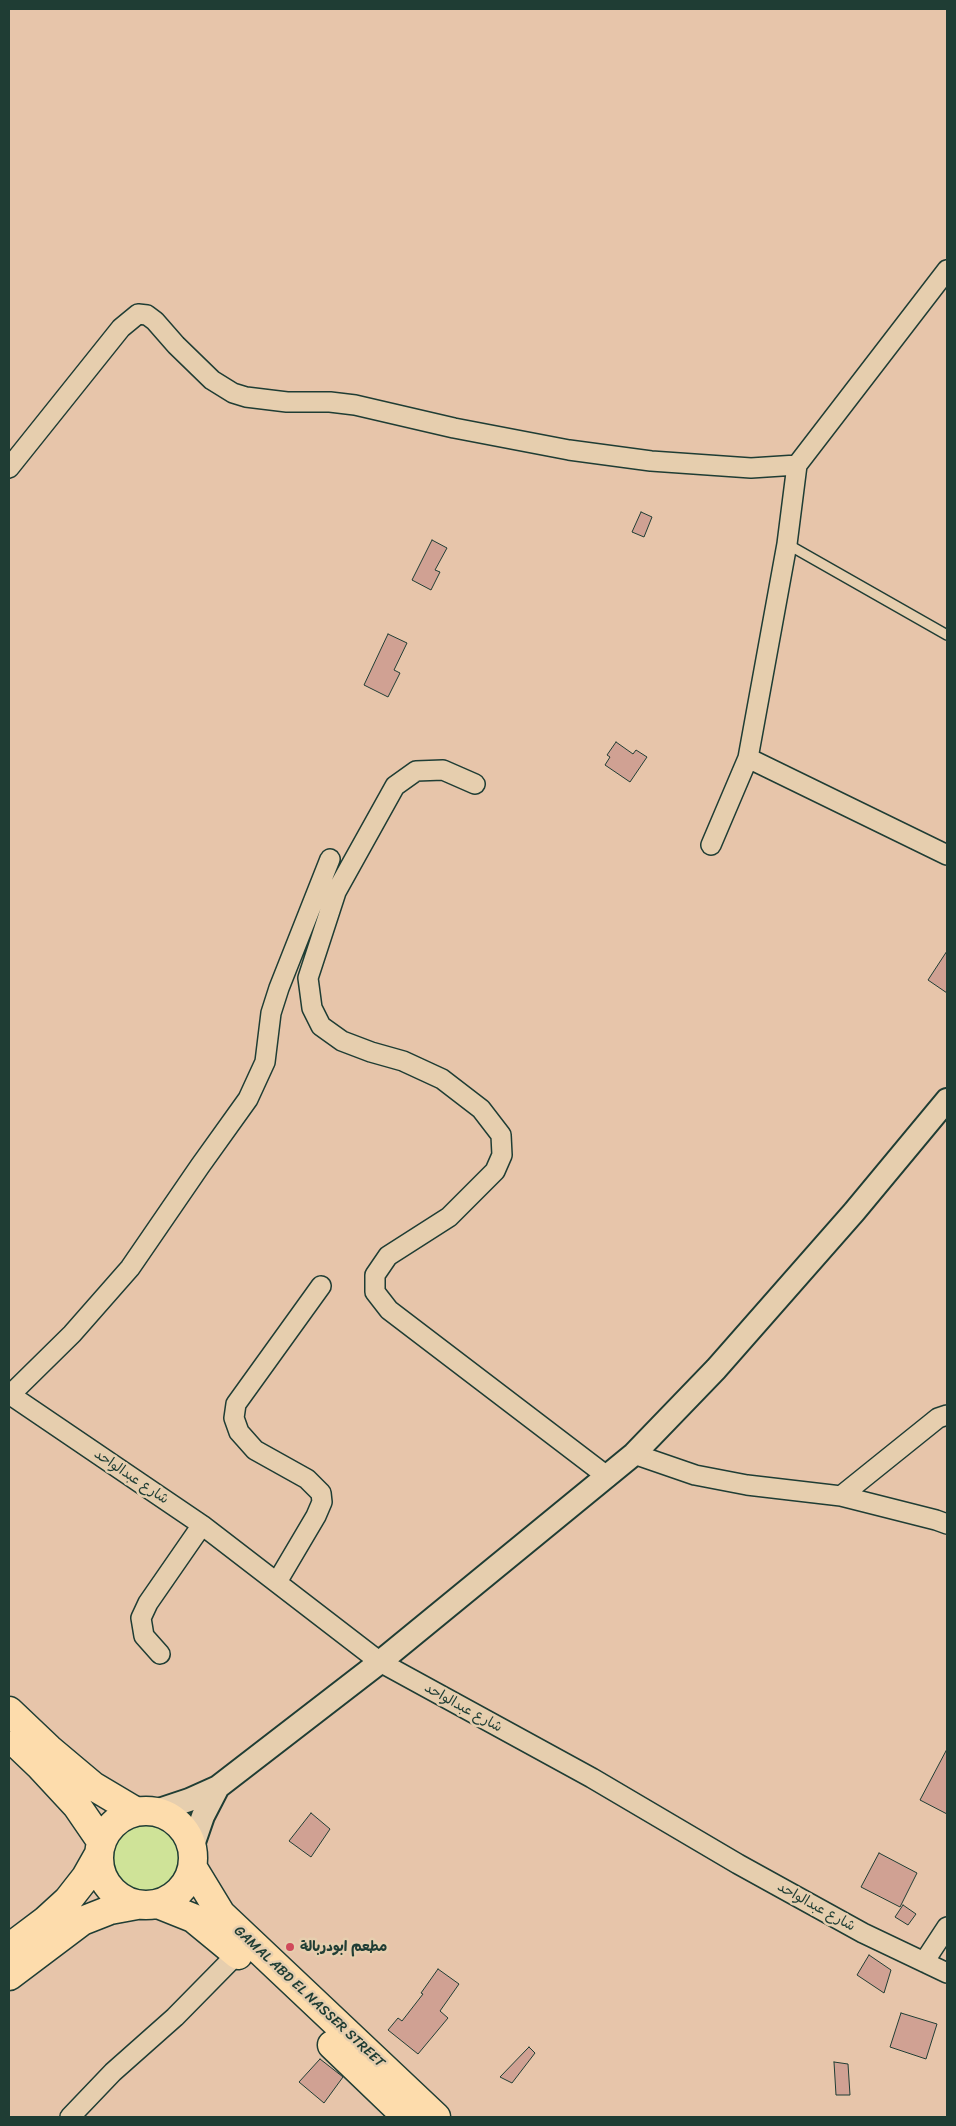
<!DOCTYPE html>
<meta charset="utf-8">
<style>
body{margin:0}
#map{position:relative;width:956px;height:2126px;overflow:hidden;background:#e7c5aa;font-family:Sriracha,sans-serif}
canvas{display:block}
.frame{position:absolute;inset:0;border:10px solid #1f3d34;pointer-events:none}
</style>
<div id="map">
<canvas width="956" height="2126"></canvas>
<div class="frame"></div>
</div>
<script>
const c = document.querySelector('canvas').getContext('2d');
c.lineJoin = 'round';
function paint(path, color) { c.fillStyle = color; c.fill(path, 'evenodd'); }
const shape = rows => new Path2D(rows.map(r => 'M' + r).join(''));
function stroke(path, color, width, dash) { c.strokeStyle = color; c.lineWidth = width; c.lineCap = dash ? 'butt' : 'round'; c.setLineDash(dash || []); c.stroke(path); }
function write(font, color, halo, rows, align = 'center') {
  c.font = font + ' Sriracha,"Playpen Sans Arabic",sans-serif'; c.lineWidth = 5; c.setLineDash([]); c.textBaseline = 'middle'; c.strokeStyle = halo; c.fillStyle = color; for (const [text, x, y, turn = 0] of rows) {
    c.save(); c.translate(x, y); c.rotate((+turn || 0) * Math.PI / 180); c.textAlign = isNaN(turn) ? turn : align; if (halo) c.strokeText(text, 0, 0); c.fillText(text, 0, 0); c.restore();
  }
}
const green = shape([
 '106 1858a41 41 0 1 1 82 0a41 41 0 1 1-82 0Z'
]);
const building = shape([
 [641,512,652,517,644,537,632,532,641,512],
 [432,540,447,548,435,570,440,572,431,590,412,580,432,540],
 [388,634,407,643,394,670,400,673,388,697,364,685,388,634],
 [616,742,633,754,636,750,647,757,630,782,605,765,610,757,607,755,616,742],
 [947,951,947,993,928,980,947,951],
 [947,1749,947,1814,920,1800,947,1749],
 [311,1813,330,1829,311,1857,289,1841,311,1813],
 [879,1853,917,1873,900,1907,861,1887,879,1853],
 [903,1905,916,1914,908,1925,895,1917,903,1905],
 [869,1955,891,1970,884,1993,857,1975,869,1955],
 [438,1969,459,1984,440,2011,448,2018,418,2054,388,2030,398,2018,402,2021,423,1994,421,1993,438,1969],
 [901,2013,937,2024,926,2059,890,2047,901,2013],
 [529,2047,535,2053,512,2083,500,2077,529,2047],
 [320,2059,343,2077,324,2103,299,2082,320,2059],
 [834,2062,848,2064,850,2095,836,2095,834,2062]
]);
const service = shape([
 [787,544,947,635]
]);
const minor = shape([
 [9,468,121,328,138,314,147,315,155,321,176,345,212,380,233,393,246,397,287,402,330,402,355,405,454,428,569,450,651,461,751,468,797,465],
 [748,758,947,855],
 [475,784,443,770,416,771,395,786,336,892,308,978,312,1008,321,1026,342,1041,371,1052,403,1061,442,1079,481,1109,501,1135,502,1155,495,1171,449,1217,388,1256,375,1275,375,1292,389,1310,608,1477],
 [711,845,748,758,787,544,797,465,947,270],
 [9,1394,202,1525,380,1662,592,1778,738,1864,863,1933,947,1973],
 [10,1395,72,1334,130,1268,200,1166,248,1099,265,1062,271,1013,279,988,330,859],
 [634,1454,695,1475,747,1485,841,1496,938,1418,947,1415],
 [841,1496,936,1520,947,1524],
 [277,1582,316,1516,322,1502,321,1493,307,1479,255,1450,239,1432,234,1418,236,1404,321,1286],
 [160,1654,144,1636,141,1618,148,1603,202,1525],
 [924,1962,947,1927],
 [70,2117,113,2072,175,2017,237,1954]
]);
const tertiary = shape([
 [156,1811,189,1800,218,1787,380,1662,634,1454,716,1369,854,1212,947,1100],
 [193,1845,203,1816,218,1787]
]);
const primary = shape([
 [9,1711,49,1749,93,1786,135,1811],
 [17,1744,39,1765,77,1806,101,1841],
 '99 1858a47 47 0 1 1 94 0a47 47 0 1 1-94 0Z',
 [193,1868,221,1914,436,2117],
 [158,1904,193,1918,238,1955],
 [9,1948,45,1921,68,1900,86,1877,99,1854],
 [9,1976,82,1921,110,1910,137,1905],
 [332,2045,407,2117]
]);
const markers = [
 [290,1947,5,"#d1495b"]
];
const streetNames = [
 ["شارع عبدالواحد",131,1477,34],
 ["شارع عبدالواحد",463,1708,29],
 ["شارع عبدالواحد",816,1907,29],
 ["GAMAL ABD EL NASSER STREET",309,1997,43]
];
const poiNames = [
 ["مطعم ابودربالة",300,1947]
];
paint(green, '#cfe398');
paint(building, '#d0a193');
stroke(building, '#1f3d34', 1);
stroke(service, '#1f3d34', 12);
stroke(minor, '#1f3d34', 22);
stroke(tertiary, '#1f3d34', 26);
stroke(primary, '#1f3d34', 31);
stroke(service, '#e6ceae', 9);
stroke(minor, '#e6ceae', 19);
stroke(tertiary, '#e6ceae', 22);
stroke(primary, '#fddcac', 28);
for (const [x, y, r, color] of markers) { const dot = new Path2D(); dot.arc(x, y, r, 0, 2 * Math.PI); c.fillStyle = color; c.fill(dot); stroke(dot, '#e6ceae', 2); }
write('14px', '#1f3d34', '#e6ceae', streetNames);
write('bold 14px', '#1f3d34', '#e6ceae', poiNames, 'left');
</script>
